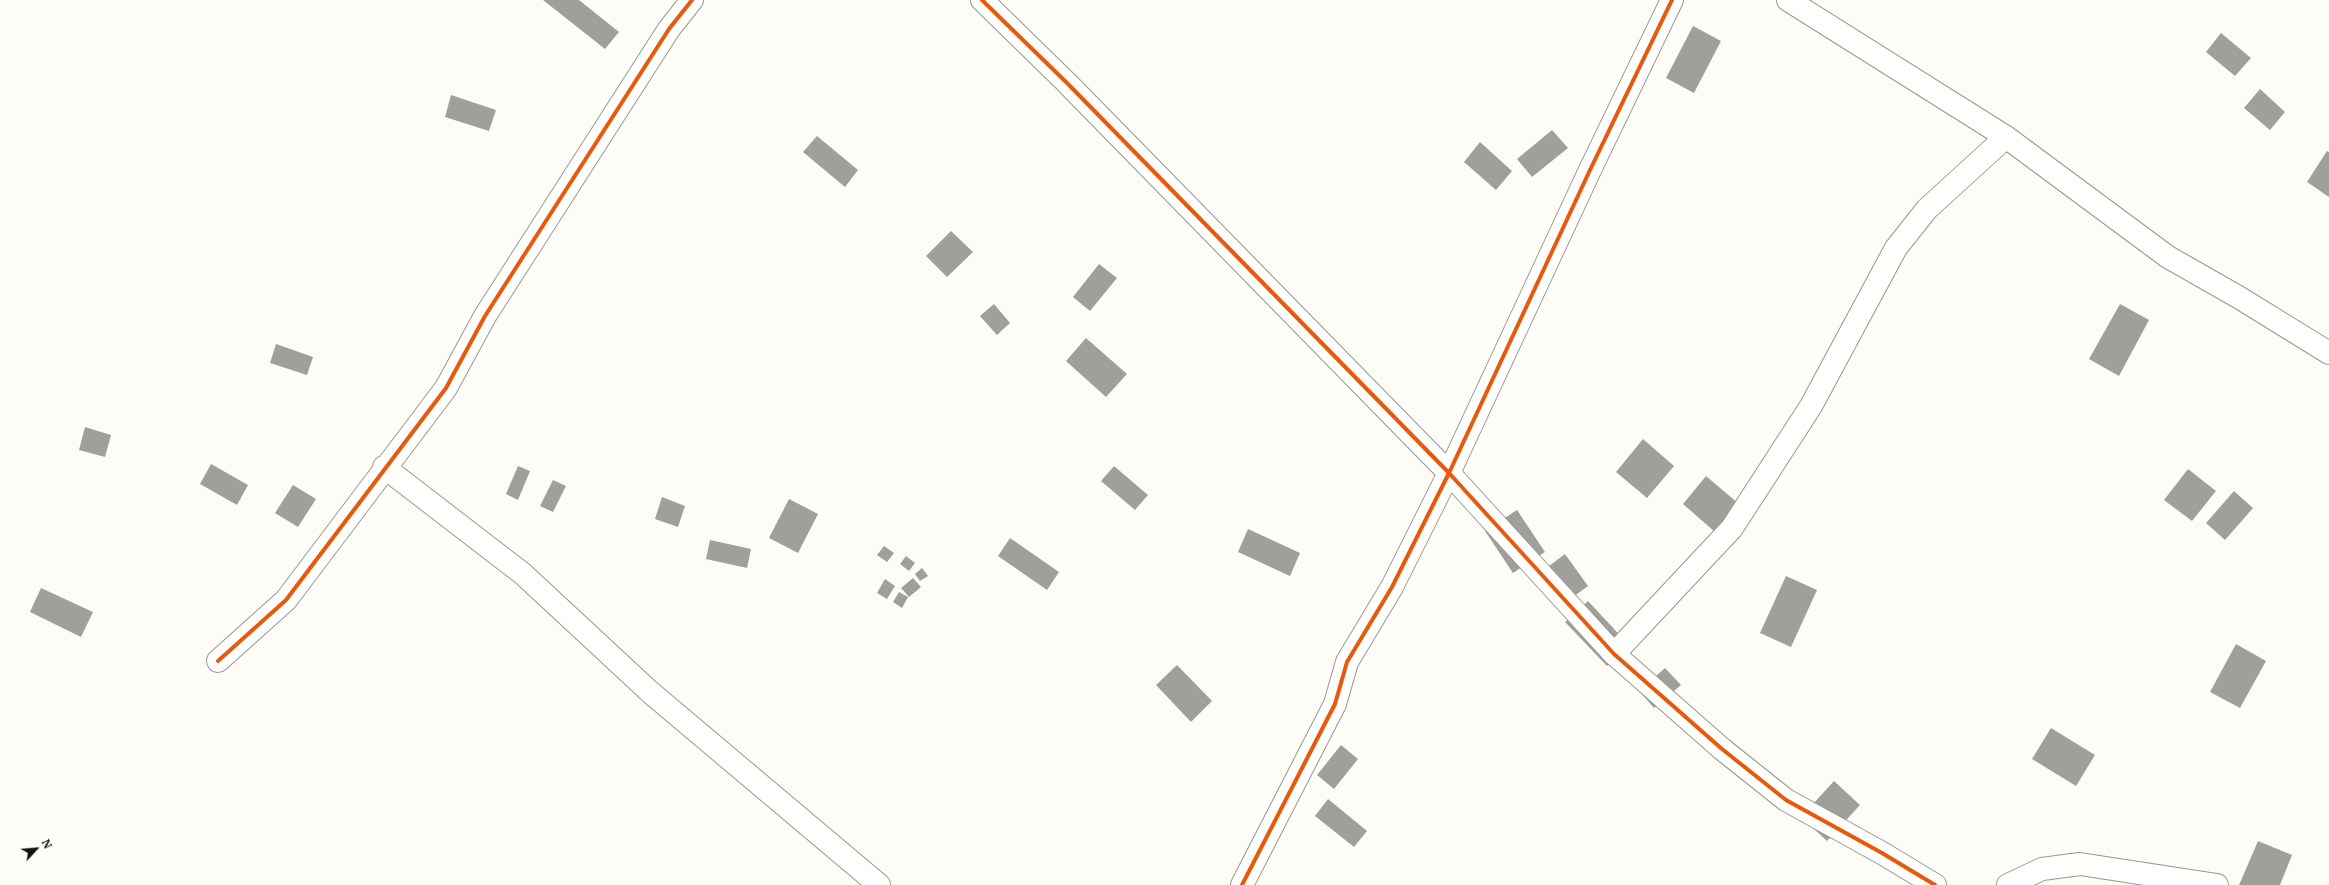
<!DOCTYPE html>
<style>
body{margin:0}
#map{position:relative;width:2329px;height:885px;overflow:hidden;background:#fdfcf7;font-family:Merriweather,serif}
canvas{display:block}
.north{position:absolute;left:16px;top:829px;width:40px;height:40px;-webkit-text-stroke:3px #fff;paint-order:stroke;rotate:64deg;font-size:11px;font-weight:700;line-height:16px;text-align:center;color:#111}
.north::after{content:'';display:block;margin:auto;width:14px;height:18px;background:#111;clip-path:polygon(50% 0,100% 100%,50% 72%,0 100%)}
</style>
<div id="map">
<canvas width="2329" height="885"></canvas>
<div class="north">N</div>
</div>
<script>
const c = document.querySelector('canvas').getContext('2d');
c.lineJoin = 'round';
function paint(path, color) { c.fillStyle = color; c.fill(path, 'evenodd'); }
const shape = rows => new Path2D(rows.map(r => 'M' + r).join(''));
function stroke(path, color, width, dash) { c.strokeStyle = color; c.lineWidth = width; c.lineCap = dash ? 'butt' : 'round'; c.setLineDash(dash || []); c.stroke(path); }
const building = shape([
 [543,0,579,0,619,32,605,49],
 [1693,26,1721,41,1694,93,1666,78],
 [2221,33,2251,58,2235,76,2206,52],
 [2260,89,2285,112,2270,130,2244,108],
 [451,95,496,110,489,131,445,117],
 [1552,130,1568,148,1532,177,1517,159],
 [817,136,858,170,845,187,803,152],
 [1480,142,1512,171,1496,190,1464,162],
 [2327,151,2329,152,2329,197,2307,182],
 [951,231,973,252,947,277,926,256],
 [1099,264,1117,278,1090,311,1073,297],
 [994,304,1010,323,997,335,980,316],
 [2120,304,2149,320,2119,376,2089,359],
 [1086,338,1127,374,1106,397,1066,361],
 [276,344,313,357,307,375,270,363],
 [85,427,111,435,105,457,79,450],
 [1643,439,1674,466,1647,498,1616,472],
 [211,464,248,485,237,505,200,484],
 [518,466,530,471,518,500,506,494],
 [1114,466,1148,495,1135,510,1101,481],
 [2188,469,2216,491,2192,521,2164,500],
 [1706,476,1739,504,1715,532,1683,504],
 [553,480,566,486,553,512,540,506],
 [293,485,316,499,298,527,275,513],
 [2234,491,2253,508,2225,540,2206,523],
 [662,497,685,506,678,527,655,519],
 [789,499,818,514,798,553,769,538],
 [1517,510,1545,552,1513,573,1485,531],
 [1248,529,1300,553,1290,576,1238,552],
 [1010,538,1059,572,1047,590,998,556],
 [710,540,751,549,747,568,706,559],
 [884,546,894,553,887,562,877,555],
 [1565,554,1588,586,1557,609,1533,578],
 [906,556,915,563,909,571,900,564],
 [922,568,928,576,920,581,915,574],
 [1786,576,1817,590,1791,647,1760,633],
 [913,578,921,587,909,597,901,588],
 [885,579,895,586,887,599,877,593],
 [41,588,93,612,81,637,30,612],
 [899,592,908,597,902,608,893,602],
 [1588,601,1629,645,1607,666,1565,622],
 [2236,644,2266,661,2240,708,2210,692],
 [1177,665,1212,701,1191,722,1156,685],
 [1665,668,1681,685,1654,708,1639,691],
 [2051,728,2095,755,2076,786,2032,759],
 [1341,745,1358,759,1334,789,1317,775],
 [1834,781,1860,805,1827,841,1801,817],
 [1328,799,1367,831,1354,847,1315,816],
 [2258,841,2292,855,2280,885,2239,885]
]);
const minor = shape([
 [982,0,1067,83,1449,473,1614,654,1722,749,1786,800,1882,853,1935,885],
 [1788,0,2006,137,2168,257,2240,298,2329,353],
 [384,467,523,574,650,692,879,885],
 [1614,654,1732,528,1811,406,1896,248,1927,209,2006,137],
 [218,661,286,600,446,388,485,316,669,29,692,0],
 [1242,885,1335,704,1347,662,1392,587,1449,473,1590,170,1672,0],
 [2008,885,2042,869,2080,864,2217,885]
]);
const cycleway = shape([
 [982,0,1067,83,1449,473,1614,654,1722,749,1786,800,1882,853,1935,885],
 [218,661,286,600,446,388,485,316,669,29,692,0],
 [1242,885,1335,704,1347,662,1392,587,1449,473,1590,170,1672,0]
]);
paint(building, '#a19f9c');
stroke(minor, '#979795', 24);
stroke(minor, '#fffffe', 22);
stroke(cycleway, '#e8590c', 4);
</script>
